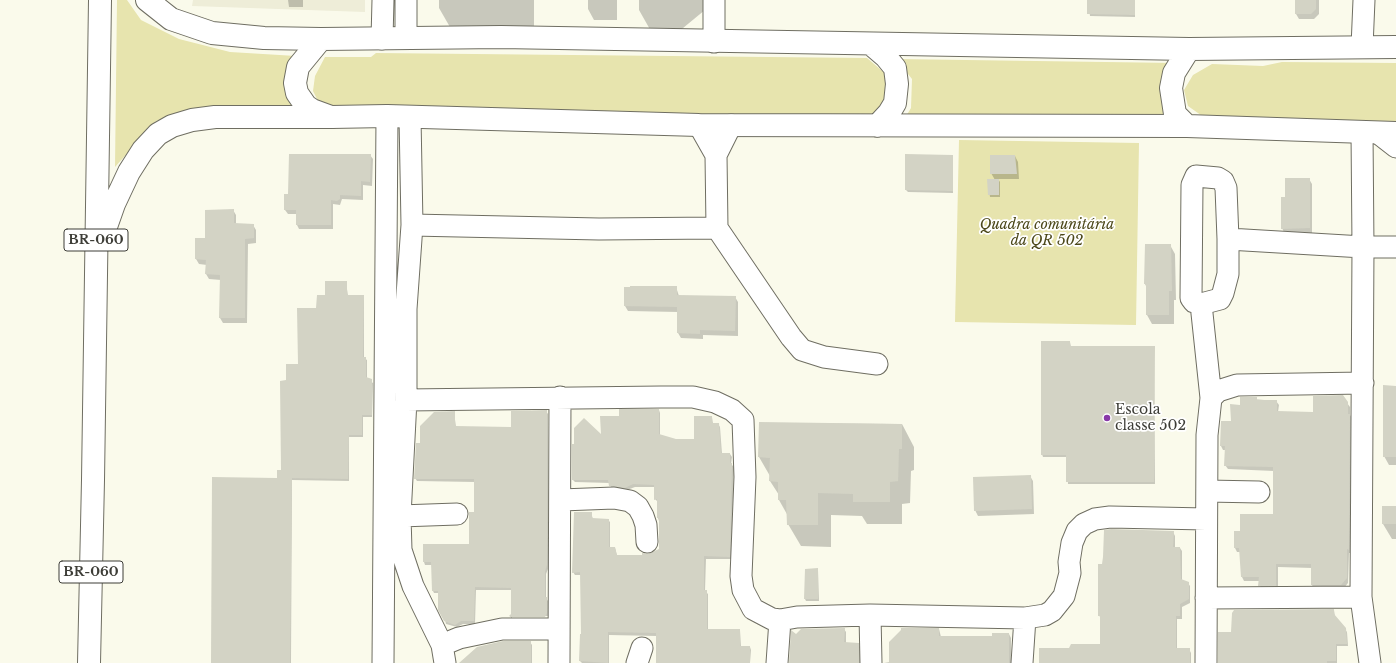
<!DOCTYPE html>
<meta charset="utf-8">
<style>
body{margin:0}
canvas{display:block;background:#fafaeb}
</style>
<canvas width="1396" height="663"></canvas>
<script>
const c = document.querySelector('canvas').getContext('2d');
c.lineJoin = 'round';
function paint(path, color) { c.fillStyle = color; c.fill(path, 'evenodd'); }
const shape = rows => new Path2D(rows.map(r => 'M' + r).join(''));
function stroke(path, color, width, dash) { c.strokeStyle = color; c.lineWidth = width; c.lineCap = dash ? 'butt' : 'round'; c.setLineDash(dash || []); c.stroke(path); }
function write(font, color, halo, rows, align = 'center') {
  c.font = font + ' "Libre Baskerville",serif'; c.lineWidth = 3.5; c.setLineDash([]); c.textBaseline = 'middle'; c.strokeStyle = halo; c.fillStyle = color; for (const [text, x, y, turn = 0] of rows) {
    c.save(); c.translate(x, y); c.rotate((+turn || 0) * Math.PI / 180); c.textAlign = isNaN(turn) ? turn : align; if (halo) c.strokeText(text, 0, 0); c.fillText(text, 0, 0); c.restore();
  }
}
const built = shape([
 [193,0,365,0,365,12,192,6]
]);
const green = shape([
 [117,0,127,0,141,20,179,39,230,52,296,56,300,113,191,110,156,121,115,167],
 [376,53,867,58,887,75,893,93,873,122,322,109,313,91,315,76,325,57,371,57],
 [896,59,1175,63,1177,126,900,126,911,108,912,79],
 [1282,62,1396,63,1396,126,1205,118,1188,106,1184,90,1193,75,1212,64,1263,66],
 [959,140,1139,143,1136,325,955,322]
]);
const shadow = shape([
 [288,0,303,0,303,7,289,7],
 [439,0,534,0,534,34,454,34,439,8],
 [588,0,617,0,617,20,594,20,588,9],
 [639,0,711,0,711,5,677,33,652,33,639,10],
 [1088,0,1135,0,1135,17,1090,16],
 [1296,0,1319,0,1319,14,1314,19,1299,19,1296,14],
 [370,155,373,159,372,186,363,185,363,200,342,199,340,205,333,204,333,229,299,229,297,225,297,214,288,214,285,210,285,195,289,195],
 [952,156,953,193,908,192,906,190],
 [1015,156,1018,162,1019,179,998,179,1000,182,1000,197,990,197,988,180,995,180,991,173],
 [1309,179,1312,184,1312,233,1285,234,1282,228,1286,198],
 [233,210,236,215,236,224,253,225,256,230,256,243,248,244,247,323,223,323,220,318,221,280,209,279,206,274,207,265,199,264,196,259,196,239,206,239],
 [1170,245,1175,254,1176,300,1174,300,1174,324,1152,324,1147,315,1147,288,1145,284],
 [346,282,348,296,363,296,364,299,364,358,367,360,367,379,373,383,372,417,363,417,363,437,349,437,349,481,292,480,291,663,212,663,282,471,287,381,299,365,317,309,326,296],
 [676,287,679,296,735,297,738,302,738,336,703,335,703,339,681,338,678,333,678,312,628,311,625,306,625,288],
 [1070,342,1071,347,1154,347,1155,484,1068,484,1067,457,1043,457,1042,454],
 [1396,387,1396,465,1389,465,1384,456],
 [1241,398,1276,401,1279,405,1278,412,1314,413,1347,403,1350,407,1350,415,1352,418,1351,553,1349,553,1348,583,1343,589,1314,589,1312,585,1312,568,1278,567,1278,589,1261,589,1259,581,1244,581,1242,577,1240,552,1237,552,1235,548,1235,532,1241,532,1274,515,1274,471,1228,469,1225,465,1226,450,1223,450,1221,446,1222,422,1232,422,1241,406],
 [659,410,660,413,660,435,676,440,695,440,712,417,713,424,718,424,720,427,722,454,730,454,732,457,731,464,734,467,731,559,706,559,705,591,708,594,708,630,740,630,741,647,750,647,751,650,750,663,657,663,657,636,609,635,609,663,582,663,580,661,582,635,581,575,575,575,573,572,591,513,593,519,608,520,610,522,610,548,615,548,617,556,648,555,660,549,659,521,658,518,658,502,655,499,655,487,635,487,627,490,612,489,610,483,575,482,573,480,602,437,620,417],
 [546,411,548,414,548,569,546,574,546,598,548,601,548,616,512,616,512,618,548,618,548,619,512,619,510,616,512,614,512,590,476,590,475,624,463,624,457,627,446,624,439,593,434,593,433,591,432,565,425,565,424,562,470,546,475,513,475,482,417,481,415,478,421,444,454,412,456,427,512,428],
 [760,423,902,424,914,447,914,470,911,471,910,503,902,504,902,524,867,524,862,516,831,515,831,547,801,546,788,524,788,516,779,500,779,495,770,481,770,476,759,457],
 [1030,476,1033,481,1034,514,978,516,975,510],
 [1396,507,1396,539,1392,539,1383,524],
 [1173,532,1175,536,1175,548,1180,548,1182,551,1182,581,1188,583,1190,586,1190,603,1182,607,1182,619,1177,619,1177,649,1189,649,1191,653,1191,663,1040,663,1070,649,1101,645,1101,619,1099,615,1103,565],
 [818,570,819,601,806,601,805,599],
 [1334,610,1335,617,1347,632,1348,646,1337,646,1337,663,1219,663,1232,633],
 [844,629,846,632,846,643,858,644,860,647,860,663,790,663,796,635],
 [939,629,941,637,993,637,1009,634,1011,638,1011,663,884,663,890,662],
 [530,642,532,645,532,663,467,663]
]);
const building = shape([
 [1087,0,1135,0,1135,15,1087,14],
 [1295,0,1316,0,1316,9,1311,14,1295,14],
 [289,154,371,154,370,182,361,181,361,196,340,195,340,199,337,201,331,200,331,225,296,225,296,210,284,210,284,194,288,194],
 [905,154,953,155,953,191,905,190],
 [990,155,1015,155,1017,174,990,174],
 [1285,178,1310,178,1310,228,1281,229,1281,197,1285,197],
 [987,179,999,179,999,195,988,195],
 [234,209,234,223,254,224,254,238,245,239,245,318,219,318,220,275,205,274,206,260,195,259,195,238,205,238,205,210],
 [1145,244,1171,244,1172,291,1169,291,1169,315,1146,315,1146,284,1144,284],
 [325,281,347,281,347,295,364,295,363,357,366,357,366,377,372,379,372,415,362,415,362,435,349,435,348,479,292,478,290,663,211,663,212,477,277,478,277,470,281,470,280,381,286,380,286,364,298,364,297,308,316,308,317,295,325,295],
 [630,286,677,286,677,295,736,296,735,331,700,330,700,334,677,333,677,307,624,306,624,287,630,287],
 [1041,341,1070,341,1070,346,1155,346,1154,482,1066,482,1066,455,1041,455],
 [1383,385,1396,386,1396,457,1383,457],
 [1343,395,1348,402,1348,414,1350,414,1349,550,1347,549,1347,578,1341,585,1311,585,1311,564,1276,564,1276,586,1258,586,1259,577,1241,577,1239,548,1234,548,1234,531,1240,531,1240,514,1273,514,1273,467,1224,466,1225,446,1220,446,1221,421,1231,421,1230,404,1240,405,1240,397,1257,397,1257,400,1277,400,1277,411,1313,412,1313,396],
 [619,409,659,409,659,434,676,439,694,439,694,416,712,416,712,423,719,423,721,453,730,453,730,463,732,463,730,557,704,556,704,590,707,590,707,629,740,629,740,646,750,646,750,663,656,663,656,633,608,632,608,663,579,661,580,634,581,634,580,572,572,573,574,512,592,512,592,518,609,519,609,547,615,547,617,555,642,555,642,553,648,554,659,549,659,518,657,518,657,499,654,500,654,485,633,484,625,488,609,486,608,480,572,480,572,444,574,444,574,428,584,418,601,434,600,416,619,416],
 [547,410,547,565,545,571,545,597,547,597,547,613,545,617,511,617,509,616,511,614,511,588,475,587,474,621,461,621,455,625,444,621,438,610,438,591,432,591,431,562,423,562,423,544,469,544,469,512,474,512,474,479,414,479,416,443,420,443,420,426,434,412,455,411,455,426,511,427,511,411],
 [759,422,902,424,902,449,899,449,898,481,890,482,890,502,853,502,853,494,818,493,818,525,787,525,786,500,778,500,778,482,769,481,770,458,758,457],
 [1031,475,1032,509,974,511,973,477],
 [1382,506,1396,506,1396,524,1382,524],
 [1111,529,1174,531,1173,547,1180,547,1181,579,1189,582,1189,599,1180,604,1180,616,1176,616,1176,648,1190,648,1190,663,1039,663,1039,648,1069,648,1071,644,1100,644,1100,616,1098,616,1098,564,1102,564,1103,557,1104,530],
 [818,568,818,599,804,599,805,569],
 [1334,609,1334,614,1346,628,1347,644,1336,644,1336,661,1327,661,1327,663,1218,663,1218,632,1231,632,1232,613,1234,610],
 [845,628,844,642,859,643,859,663,789,663,791,630,796,634,801,629],
 [901,628,939,628,939,636,992,636,992,633,1009,633,1009,663,889,663,889,642,901,630],
 [503,641,531,641,531,663,459,663,477,647]
]);
const minor = shape([
 [406,38,406,0],
 [382,39,383,0],
 [714,42,714,0],
 [1362,47,1364,0],
 [410,117,412,225,406,309,406,400,400,516,401,550,413,586,442,645,445,663],
 [699,125,716,155],
 [731,125,716,155,717,228,791,337,802,350,824,357,877,364],
 [1362,132,1363,247,1361,597,1370,663],
 [1378,133,1396,147],
 [1196,176,1218,178,1223,181,1226,188,1228,239,1228,274,1223,293,1220,299,1201,304,1194,302,1191,298,1192,185,1196,176],
 [412,225,599,229,717,228],
 [1228,239,1363,247,1396,247],
 [1201,304,1211,398],
 [406,400,661,397,693,397,715,402,732,410,743,420,745,477,741,576,743,590,753,609,772,619,780,620,797,617,870,615,1025,618,1022,663],
 [1207,491,1259,492],
 [561,500,614,498,630,501,638,507,643,516,646,525,647,542],
 [400,516,457,514],
 [1206,598,1361,597],
 [870,615,871,663],
 [1025,618,1045,615,1052,611,1064,596,1070,573,1069,562,1072,543,1077,531,1084,524,1095,519,1110,517,1206,519],
 [442,645,459,638,502,629,559,629],
 [383,663,387,116],
 [559,663,560,397],
 [637,663,642,648],
 [777,663,780,620],
 [1206,663,1207,435,1211,398,1218,391,1237,385,1363,383]
]);
const major = shape([
 [872,45,886,57,895,68,897,84,895,103,889,113,877,126],
 [1396,47,1189,49,501,37,321,39,298,67,295,83,297,93,306,106,312,110,331,117,387,116,699,125,1187,126,1396,133],
 [1187,126,1175,114,1171,88,1174,73,1189,49]
]);
const highway = shape([
 [147,0,171,19,212,33,264,38,321,39],
 [102,238,114,204,129,172,143,150,158,134,172,126,192,120,215,117,331,117],
 [89,663,93,480,100,0]
]);
const markers = [
 [1107,418,4,"#8838a8"]
];
const shields = [
 [96,240,64],
 [91,572,64]
];
const shieldNames = [
 ["BR-060",96,240],
 ["BR-060",91,572]
];
const parkNames = [
 ["Quadra comunitária",1047,225],
 ["da QR 502",1047,241]
];
const poiNames = [
 ["Escola",1115,410],
 ["classe 502",1115,426]
];
paint(built, '#eeedd8');
paint(green, '#e7e4ae');
paint(shadow, '#0003');
paint(building, '#d3d3c5');
stroke(minor, '#6f6e62', 23);
stroke(major, '#6f6e62', 24);
stroke(highway, '#6f6e62', 24);
stroke(minor, '#fff', 21);
stroke(major, '#fff', 22);
stroke(highway, '#fff', 22);
for (const [x, y, r, color] of markers) { const dot = new Path2D(); dot.arc(x, y, r, 0, 2 * Math.PI); c.fillStyle = color; c.fill(dot); stroke(dot, '#fff', 1.5); }
for (const [x, y, w] of shields) { const box = new Path2D(); box.roundRect(x - w / 2, y - 11, w, 22, 3); c.fillStyle = '#fff'; c.fill(box); stroke(box, '#3d3d37', 1); }
write('bold 13px', '#3d3d37', null, shieldNames);
write('italic 14px', '#4c481a', '#fff', parkNames);
write('14px', '#3d3d37', '#fff', poiNames, 'left');
</script>
